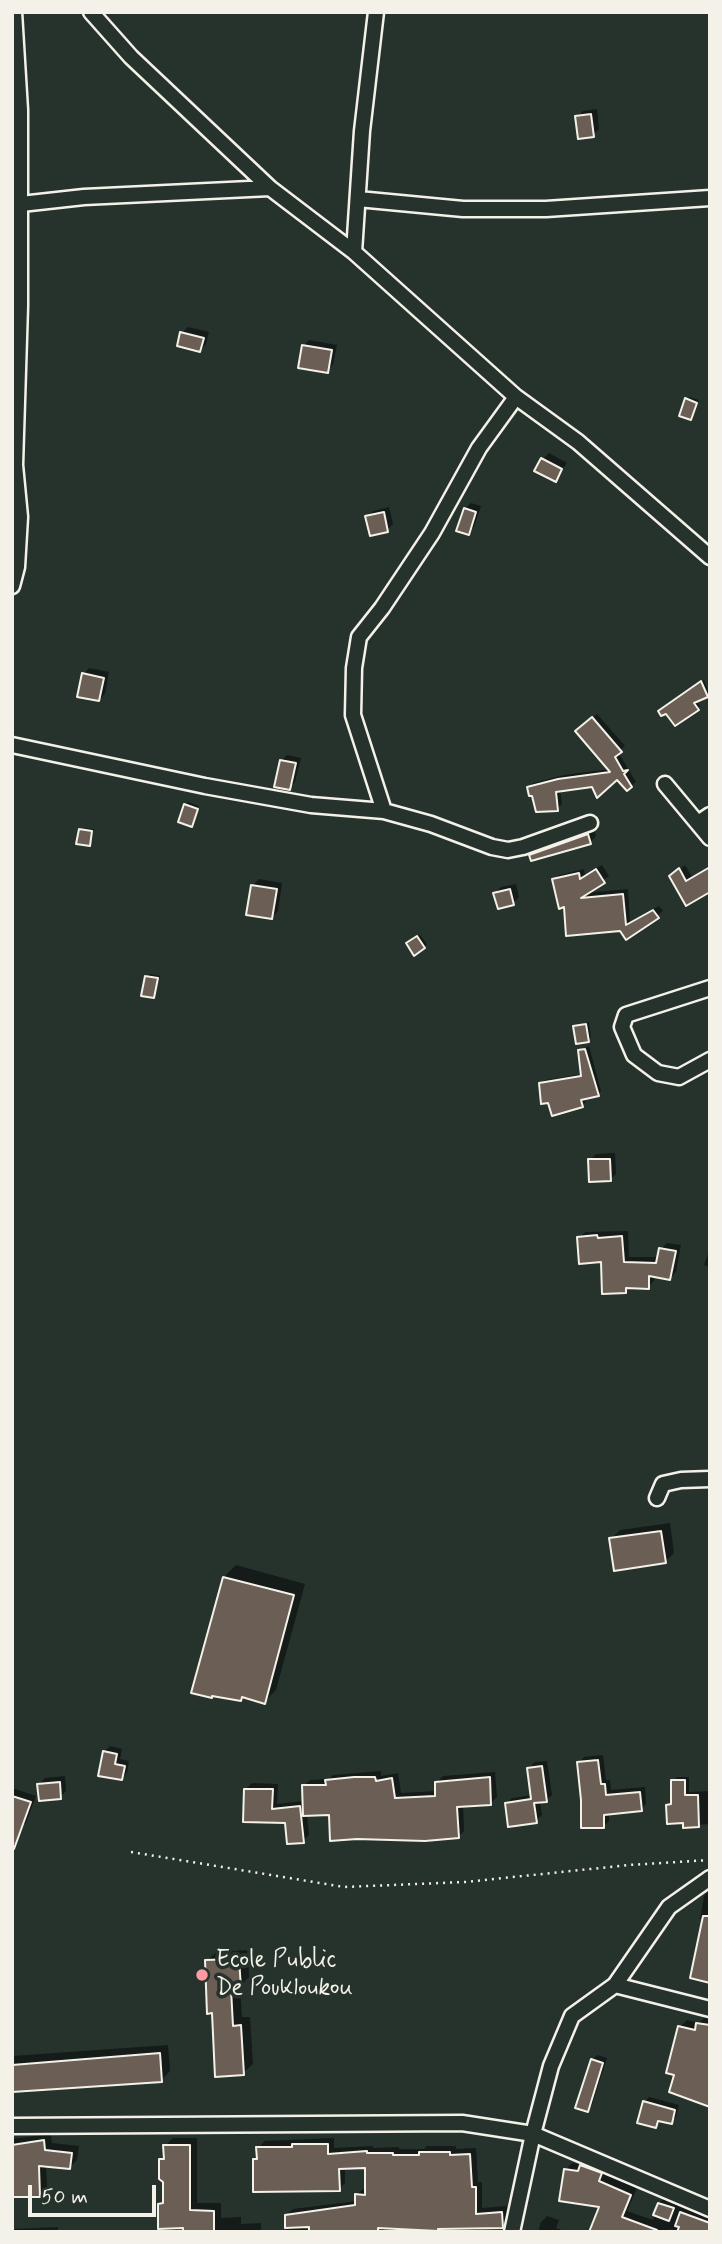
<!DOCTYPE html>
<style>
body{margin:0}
#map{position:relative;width:722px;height:2244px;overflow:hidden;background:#26332d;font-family:Mynerve,sans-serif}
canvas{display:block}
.frame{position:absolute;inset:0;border:14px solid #f4f1e8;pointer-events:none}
.scale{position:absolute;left:28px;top:2185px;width:128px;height:32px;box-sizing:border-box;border:4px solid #f4f1e8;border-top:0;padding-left:9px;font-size:21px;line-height:24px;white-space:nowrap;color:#f4f1e8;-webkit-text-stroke:5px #26332d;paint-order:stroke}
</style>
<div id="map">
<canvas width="722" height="2244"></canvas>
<div class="frame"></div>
<div class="scale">50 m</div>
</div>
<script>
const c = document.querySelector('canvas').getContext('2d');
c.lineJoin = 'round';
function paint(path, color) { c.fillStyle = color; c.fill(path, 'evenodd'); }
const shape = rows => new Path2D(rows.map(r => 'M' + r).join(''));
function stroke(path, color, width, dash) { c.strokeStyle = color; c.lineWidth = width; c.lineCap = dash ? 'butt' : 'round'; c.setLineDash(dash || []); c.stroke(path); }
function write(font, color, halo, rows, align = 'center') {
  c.font = font + ' Mynerve,sans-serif'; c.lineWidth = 7; c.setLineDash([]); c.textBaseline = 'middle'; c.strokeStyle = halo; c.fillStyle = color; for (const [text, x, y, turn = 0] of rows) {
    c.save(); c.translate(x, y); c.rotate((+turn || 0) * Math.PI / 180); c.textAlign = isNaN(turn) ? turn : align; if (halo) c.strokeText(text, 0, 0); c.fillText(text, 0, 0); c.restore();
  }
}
const shadow = shape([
 [597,109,599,129,593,135,577,117,583,111],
 [188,327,209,332,206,344,200,350,182,333],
 [309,340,337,345,333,365,327,371,303,346],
 [689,397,699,400,691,418,687,399],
 [549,453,567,463,555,479,543,459],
 [471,503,481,506,474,527,468,533,465,509],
 [389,507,393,524,387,530,367,517,373,511],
 [89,668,109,672,105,694,99,700,83,674],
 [704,680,709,693,696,700,700,706,698,708,663,709],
 [597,714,625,746,618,752,636,782,631,786,617,778,592,785,560,790,562,804,557,809,533,794,529,788,533,783,564,775,610,769,578,731],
 [287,755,301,758,295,782,289,788,281,761],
 [188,802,199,806,191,825,185,805],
 [83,828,94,829,89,844,81,830],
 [594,829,596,836,590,842,531,855,537,849],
 [602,865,609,876,585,893,628,889,630,922,659,906,663,911,657,916,621,929,565,904,554,880,559,875,584,869,585,875],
 [685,865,692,877,710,866,710,890,671,877],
 [259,879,282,883,278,911,272,917,253,885],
 [516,884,519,897,513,903,495,893,501,887],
 [420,935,427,944,424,947,411,941],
 [149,974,160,976,153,997,147,977],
 [589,1022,591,1038,589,1040,575,1026],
 [589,1046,601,1091,598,1094,584,1097,586,1102,582,1105,541,1084,545,1080,582,1074,580,1051],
 [615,1153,616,1174,610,1180,590,1160,596,1154],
 [628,1231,629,1257,659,1257,661,1249,667,1243,681,1245,676,1272,670,1278,654,1275,654,1281,648,1287,630,1287,625,1292,603,1260,579,1238,585,1232],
 [710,1248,710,1267,704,1265],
 [670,1523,674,1553,665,1562,611,1539,620,1530],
 [236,1565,305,1584,276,1690,264,1702,244,1696,241,1699,224,1577],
 [110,1746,122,1749,120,1759,129,1761,127,1773,122,1778,104,1752],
 [603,1755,606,1780,610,1780,611,1790,645,1787,646,1804,641,1810,609,1813,609,1821,604,1826,579,1763,584,1757],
 [547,1761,552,1795,546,1801,540,1801,542,1815,536,1821,506,1804,512,1798,532,1795,529,1768,535,1762],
 [381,1771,381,1776,398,1773,401,1793,437,1791,436,1783,443,1776,495,1772,497,1797,491,1803,463,1804,464,1831,458,1837,330,1813,307,1814,309,1835,303,1841,287,1821,246,1789,252,1783,278,1784,277,1804,304,1801,304,1786,310,1780,329,1779,333,1775],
 [65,1776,66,1791,60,1797,39,1784,45,1778],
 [677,1777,689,1777,689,1792,710,1791,710,1824,685,1826,685,1821,668,1805,672,1801,673,1781],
 [12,1788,36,1796,26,1823,20,1829,12,1826],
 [710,1890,710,1981,704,1920,700,1919,704,1896],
 [248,1950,249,1977,240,1986,242,2017,250,2017,253,2064,243,2073,213,2012,207,1961,216,1952],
 [705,2017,710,2018,710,2104,676,2074,680,2027,687,2020,699,2023],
 [168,2045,170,2071,161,2081,18,2090,12,2092,12,2056],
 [597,2055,607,2058,592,2105,587,2110,592,2060],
 [649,2097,679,2105,676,2117,671,2122,660,2121,655,2126,644,2102],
 [51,2134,52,2143,79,2146,77,2160,70,2167,46,2165,47,2187,39,2195,12,2195,12,2139],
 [173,2138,197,2138,197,2203,221,2203,221,2218,241,2217,241,2224,261,2223,261,2232,159,2232,159,2204,165,2198,161,2159,165,2155,165,2146],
 [334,2138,334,2148,373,2146,373,2148,399,2147,399,2149,424,2149,427,2146,456,2146,456,2149,476,2148,478,2182,482,2182,482,2208,507,2206,509,2220,502,2226,479,2228,479,2232,384,2226,384,2232,286,2232,287,2215,293,2209,357,2201,356,2195,363,2189,367,2189,367,2166,345,2167,345,2183,339,2189,255,2160,258,2156,258,2148,265,2141],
 [588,2159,607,2167,604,2174,637,2188,627,2211,653,2220,659,2203,666,2197,710,2214,710,2232,678,2232,670,2229,669,2232,590,2232,601,2206,565,2170,572,2163,583,2165],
 [547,2216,559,2220,556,2228,567,2232,538,2232,541,2222],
 [58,2227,58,2232,12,2232,12,2229]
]);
const building = shape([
 [591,114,594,137,578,139,575,116,591,114],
 [180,332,204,338,200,352,177,346,180,332],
 [302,345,332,350,328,373,298,368,302,345],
 [685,398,697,403,691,420,679,416,685,398],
 [541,458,562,469,556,482,534,471,541,458],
 [464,508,476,512,469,535,456,531,464,508],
 [384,512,388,532,370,536,365,516,384,512],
 [82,673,104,678,99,701,77,697,82,673],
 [701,681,708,697,694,703,699,710,675,726,666,714,661,716,658,711,701,681],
 [592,717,622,752,615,757,623,771,628,770,624,774,632,787,627,791,617,780,597,798,592,787,556,792,558,811,536,812,532,796,529,796,527,787,558,779,610,772,575,731,592,717],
 [280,760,296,763,290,790,274,787,280,760],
 [184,804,198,809,192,827,178,822,184,804],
 [79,829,92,831,90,846,76,844,79,829],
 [588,834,591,844,531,861,529,855,588,834],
 [710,867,710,892,686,906,669,876,679,868,686,881,710,867],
 [596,869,605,883,581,898,623,894,626,925,653,910,659,918,626,940,620,931,566,936,564,907,559,909,552,879,579,873,580,879,596,869],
 [251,885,277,889,272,919,246,915,251,885],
 [510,889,514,905,498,909,493,893,510,889],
 [417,936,425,948,414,956,406,943,417,936],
 [145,976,158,978,154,998,141,996,145,976],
 [586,1024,589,1042,576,1044,573,1026,586,1024],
 [585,1049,599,1096,581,1100,583,1107,552,1116,548,1103,541,1104,539,1083,581,1076,578,1050,585,1049],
 [588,1159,610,1159,611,1181,589,1182,588,1159],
 [597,1235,598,1238,622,1236,624,1262,656,1263,659,1248,676,1251,670,1280,649,1276,649,1289,626,1288,626,1293,602,1294,601,1262,579,1264,577,1237,597,1235],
 [661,1531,666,1563,614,1571,609,1538,661,1531],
 [223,1577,294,1595,265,1704,242,1697,241,1701,212,1696,212,1698,191,1693,223,1577],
 [103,1751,117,1754,115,1764,125,1766,122,1780,98,1776,103,1751],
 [598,1760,601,1784,605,1784,606,1795,640,1792,642,1811,604,1815,604,1828,581,1828,581,1800,577,1762,598,1760],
 [542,1766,547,1802,534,1803,537,1823,508,1827,505,1803,531,1799,527,1768,542,1766],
 [354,1777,375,1777,376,1781,392,1778,395,1798,435,1796,435,1782,490,1777,491,1805,457,1807,459,1838,425,1841,357,1839,330,1841,329,1815,303,1816,302,1785,326,1785,325,1780,354,1777],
 [671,1780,685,1780,685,1795,698,1795,699,1827,683,1828,683,1823,667,1824,666,1805,671,1804,671,1780],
 [60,1782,61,1799,39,1801,37,1784,60,1782],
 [244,1789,273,1789,272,1809,300,1806,304,1843,287,1844,285,1823,243,1822,244,1789],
 [12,1796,31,1802,14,1849,12,1849,12,1796],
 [703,1916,710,1916,710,1983,690,1978,703,1916],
 [239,1959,241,1988,231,1989,233,2026,241,2025,244,2075,215,2077,212,2013,207,2014,205,1960,239,1959],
 [696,2023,710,2025,710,2107,669,2092,674,2075,666,2073,678,2026,695,2030,696,2023],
 [160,2053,162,2082,12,2092,12,2065,160,2053],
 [591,2059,603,2063,588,2112,575,2108,591,2059],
 [643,2101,675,2110,672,2124,658,2121,656,2128,637,2123,643,2101],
 [44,2140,45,2150,72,2153,70,2169,39,2166,40,2197,12,2197,12,2145,44,2140],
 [292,2144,328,2144,328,2154,367,2151,367,2153,393,2153,393,2155,419,2155,419,2152,450,2152,450,2155,470,2154,472,2187,476,2187,476,2214,502,2212,503,2228,438,2229,438,2231,378,2228,378,2232,309,2232,309,2227,285,2228,285,2215,355,2205,355,2194,365,2195,365,2168,339,2169,340,2191,253,2192,253,2159,257,2159,256,2147,292,2147,292,2144],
 [163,2145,190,2145,190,2210,214,2211,214,2232,183,2232,183,2228,158,2229,158,2204,163,2203,163,2182,159,2179,159,2159,164,2159,163,2145],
 [580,2165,602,2173,599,2181,631,2195,622,2217,657,2230,656,2232,589,2232,599,2207,559,2201,564,2169,578,2171,580,2165],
 [658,2203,674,2208,669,2221,653,2215,658,2203],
 [680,2212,710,2223,710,2232,677,2232,679,2227,675,2226,680,2212]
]);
const path = shape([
 [131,1852,344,1887,465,1882,629,1865,710,1860]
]);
const minor = shape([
 [14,12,20,110,20,306,15,465,20,517,17,567],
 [91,12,131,57,270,188,354,252,516,397,578,442,710,557],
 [358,199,463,209,546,209,710,198],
 [12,205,84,197,270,188],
 [354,252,362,131,376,12],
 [12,566,17,567,12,586],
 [12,745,205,786,311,805,384,811,431,824,492,847,508,850,523,847,590,823],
 [665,784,710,838],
 [384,811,353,715,354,668,359,637,382,608,432,533,479,448,516,397],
 [698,823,710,815],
 [710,988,626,1015,622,1027,634,1055,658,1073,679,1077,710,1060],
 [657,1498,663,1484,681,1480,710,1479],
 [615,1985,710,2009],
 [12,2126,462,2123,533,2134,710,2209],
 [512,2232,533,2134,551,2066,572,2016,615,1985,669,1907,710,1878]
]);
const markers = [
 [202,1975,7,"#ff9aa2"]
];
const poiNames = [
 ["Ecole Public",216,1961],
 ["De Poukloukou",216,1989]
];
paint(shadow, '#0007');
paint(building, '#6a5e55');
stroke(building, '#f4f1e8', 2);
stroke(minor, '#f4f1e8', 19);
stroke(path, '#f4f1e8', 2.5, [2, 5]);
stroke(minor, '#26332d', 14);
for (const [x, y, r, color] of markers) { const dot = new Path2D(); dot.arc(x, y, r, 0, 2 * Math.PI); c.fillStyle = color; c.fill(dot); stroke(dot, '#26332d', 2.5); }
write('24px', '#f4f1e8', '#26332d', poiNames, 'left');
</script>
